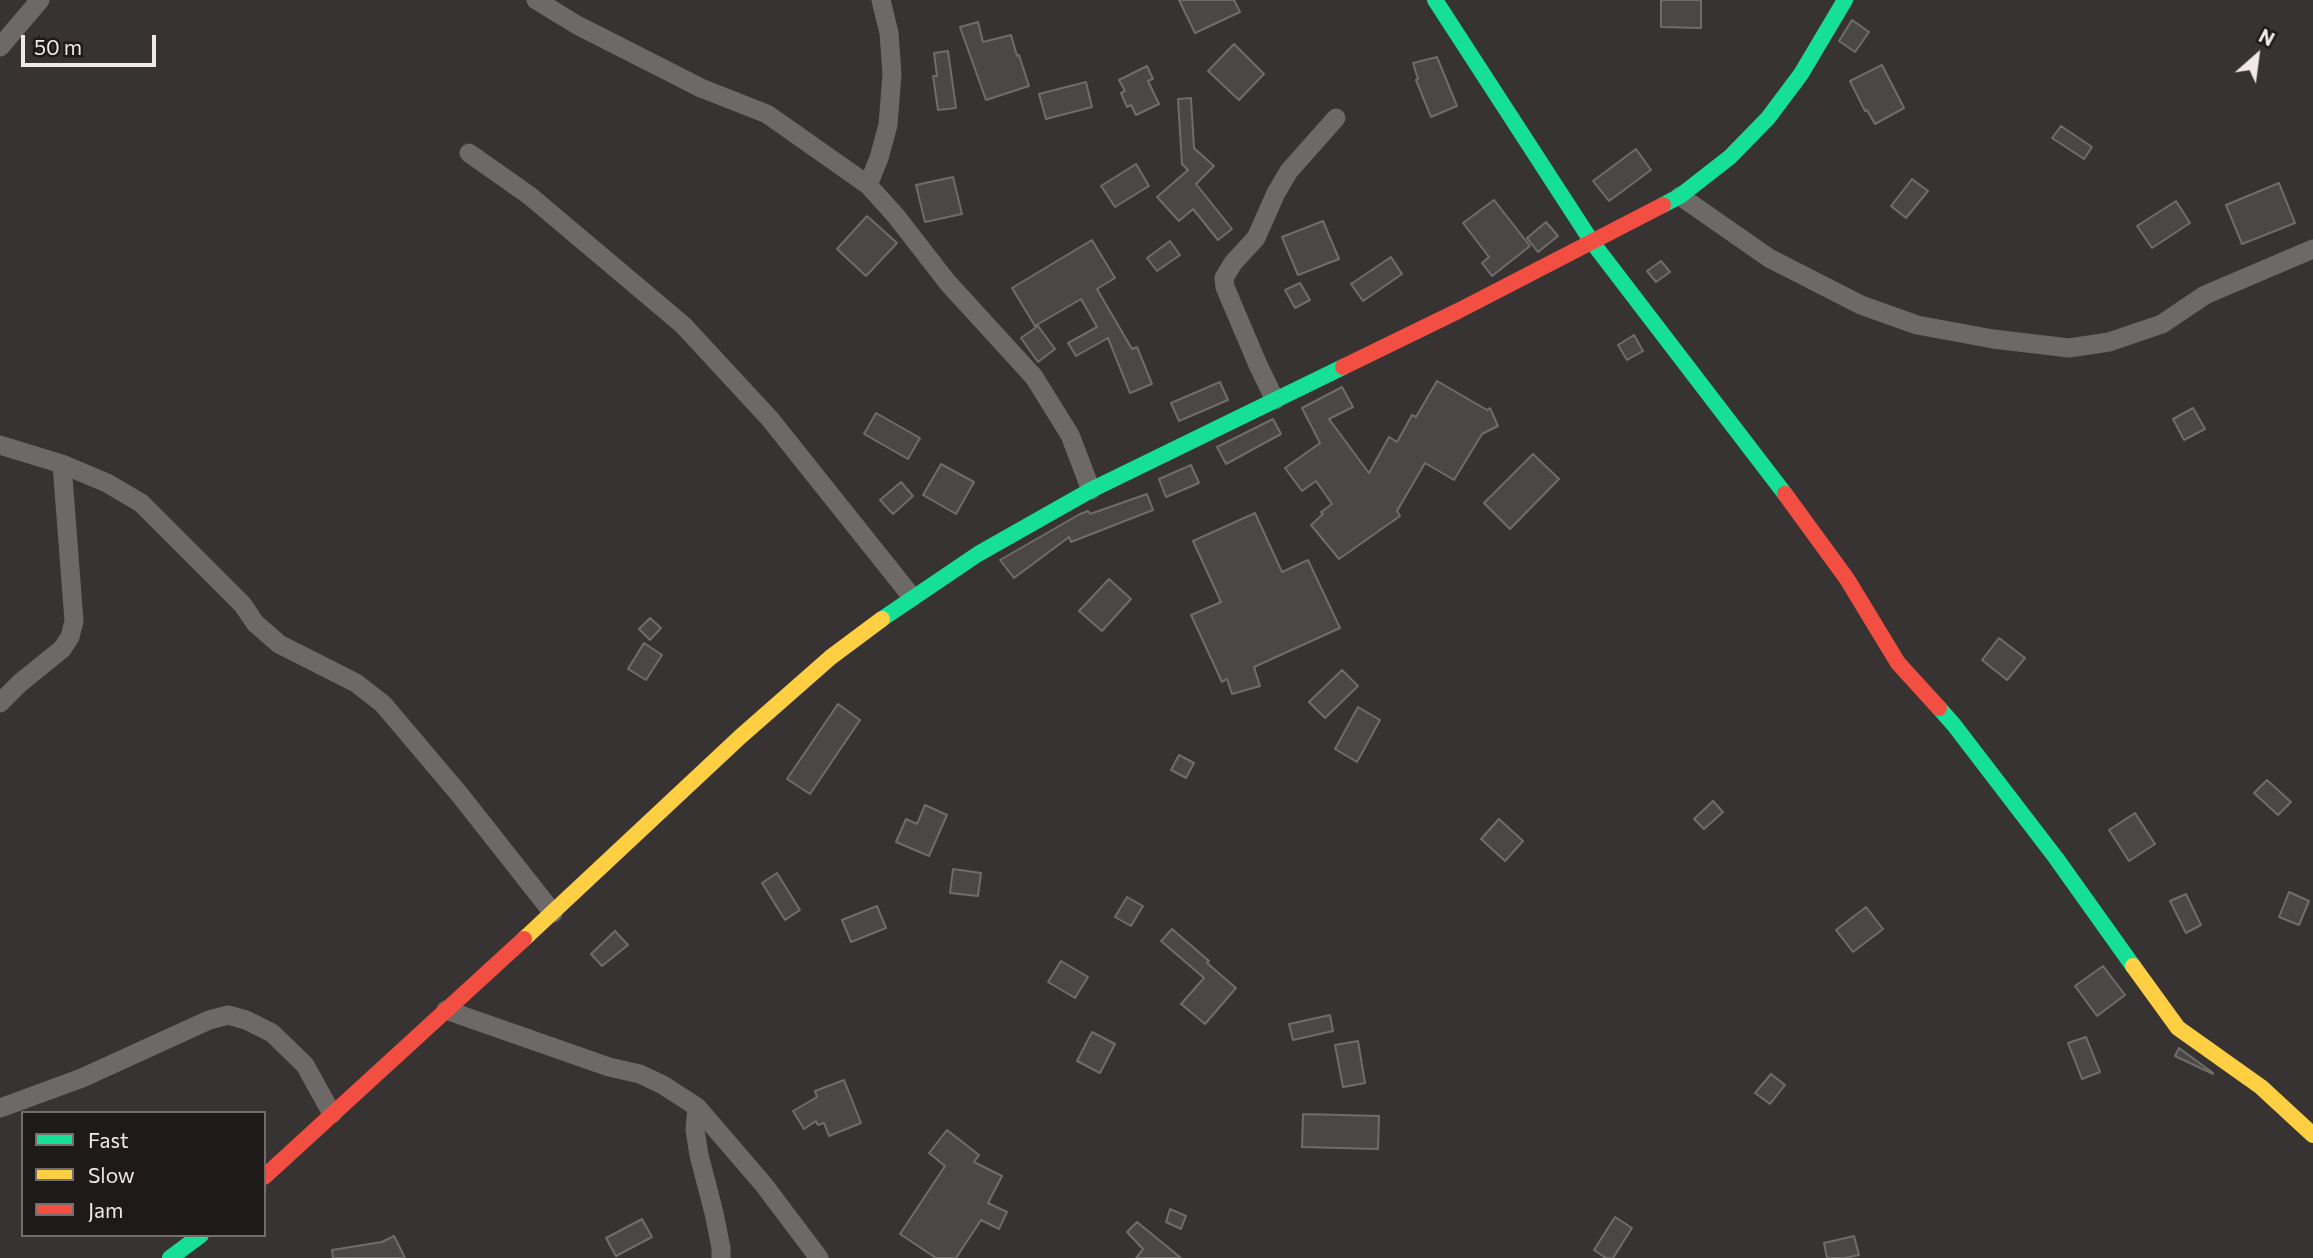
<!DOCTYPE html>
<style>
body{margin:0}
#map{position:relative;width:2313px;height:1258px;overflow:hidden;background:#383333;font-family:Commissioner,sans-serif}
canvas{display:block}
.legend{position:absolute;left:21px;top:1111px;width:245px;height:126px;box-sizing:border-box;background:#1f1a1a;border:2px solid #736d6c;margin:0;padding:9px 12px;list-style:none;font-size:21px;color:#f0e9e8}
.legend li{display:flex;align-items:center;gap:14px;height:35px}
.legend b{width:35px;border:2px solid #736d6c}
.north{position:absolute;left:2222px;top:21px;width:70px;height:70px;-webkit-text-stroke:5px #1f1a1a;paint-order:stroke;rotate:28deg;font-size:19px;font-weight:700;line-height:28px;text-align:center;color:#f0e9e8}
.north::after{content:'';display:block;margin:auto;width:24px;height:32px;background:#f0e9e8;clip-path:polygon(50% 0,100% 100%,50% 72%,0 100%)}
.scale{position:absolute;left:21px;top:35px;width:135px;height:32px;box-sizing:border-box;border:4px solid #f0e9e8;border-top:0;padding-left:9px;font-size:21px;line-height:24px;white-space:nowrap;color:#f0e9e8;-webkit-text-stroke:5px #1f1a1a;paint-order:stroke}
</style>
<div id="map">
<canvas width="2313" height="1258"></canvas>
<ul class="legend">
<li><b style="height:9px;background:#16e098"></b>Fast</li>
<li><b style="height:9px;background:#ffcf43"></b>Slow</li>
<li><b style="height:9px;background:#f24e42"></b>Jam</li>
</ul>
<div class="north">N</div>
<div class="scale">50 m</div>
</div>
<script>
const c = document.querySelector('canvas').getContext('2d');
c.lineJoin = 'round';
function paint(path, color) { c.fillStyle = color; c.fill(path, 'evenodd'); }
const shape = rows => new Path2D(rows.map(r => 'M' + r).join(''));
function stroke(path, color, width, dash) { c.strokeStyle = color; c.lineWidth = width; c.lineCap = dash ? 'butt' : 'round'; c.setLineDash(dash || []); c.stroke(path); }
const building = shape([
 [1179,0,1234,0,1240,12,1195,33,1179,0],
 [1661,0,1701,0,1701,28,1661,27,1661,0],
 [1852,20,1869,32,1855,52,1839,41,1852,20],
 [978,22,983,42,1011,35,1017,56,1019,55,1029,86,986,100,960,27,978,22],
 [1234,44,1264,74,1239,100,1208,71,1234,44],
 [948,51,956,108,938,110,933,76,937,76,934,53,948,51],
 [1437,57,1457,106,1431,117,1416,80,1418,79,1413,63,1437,57],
 [1882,65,1904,108,1875,124,1867,110,1865,111,1850,81,1882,65],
 [1147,66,1153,79,1148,81,1159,104,1136,115,1131,105,1127,107,1121,93,1125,91,1119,80,1147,66],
 [1086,82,1092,107,1046,119,1039,94,1086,82],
 [1191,98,1194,148,1214,166,1196,184,1232,229,1218,240,1193,209,1179,221,1157,197,1188,170,1182,164,1178,99,1191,98],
 [2061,126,2092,147,2084,159,2052,138,2061,126],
 [1636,149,1651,170,1609,201,1593,181,1636,149],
 [1136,164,1149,186,1115,207,1101,186,1136,164],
 [953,177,962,214,925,222,916,185,953,177],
 [1912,179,1928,191,1906,218,1891,206,1912,179],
 [2279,183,2295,223,2242,244,2226,205,2279,183],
 [1494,200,1530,246,1492,276,1482,263,1489,257,1463,223,1494,200],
 [2176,201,2190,223,2152,248,2137,226,2176,201],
 [867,216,897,243,866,276,837,249,867,216],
 [1323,221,1339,259,1298,275,1282,237,1323,221],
 [1546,222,1558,236,1538,252,1527,238,1546,222],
 [1092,240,1115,278,1097,289,1132,349,1137,347,1152,384,1130,393,1108,338,1076,356,1068,343,1097,327,1081,299,1035,326,1012,288,1092,240],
 [1170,241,1180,255,1157,271,1147,258,1170,241],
 [1391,257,1402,274,1363,301,1351,284,1391,257],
 [1661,261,1670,272,1656,282,1647,271,1661,261],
 [1300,283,1310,300,1295,308,1285,290,1300,283],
 [1038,326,1055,349,1038,362,1021,338,1038,326],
 [1634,335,1643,351,1627,360,1618,345,1634,335],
 [1437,381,1487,410,1490,408,1498,426,1482,434,1454,480,1425,463,1397,511,1400,516,1339,559,1311,525,1323,514,1321,512,1332,504,1316,481,1302,491,1285,468,1320,443,1302,408,1342,387,1353,407,1329,419,1369,473,1389,437,1397,442,1412,415,1416,417,1437,381],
 [1220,382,1228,400,1179,421,1171,403,1220,382],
 [2193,408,2205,429,2184,440,2173,419,2193,408],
 [876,413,920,438,908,459,864,434,876,413],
 [1273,419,1281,434,1226,464,1217,447,1273,419],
 [1533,454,1559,479,1510,529,1484,503,1533,454],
 [941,464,974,482,956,514,923,495,941,464],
 [1191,465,1199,483,1166,497,1159,479,1191,465],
 [901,482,913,496,893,514,880,500,901,482],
 [1147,494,1153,510,1071,542,1069,537,1014,578,1000,560,1080,514,1088,511,1090,514,1147,494],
 [1255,513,1282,572,1308,560,1340,628,1254,667,1260,686,1232,694,1227,679,1222,682,1191,615,1221,602,1193,541,1255,513],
 [1109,579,1131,599,1102,631,1079,611,1109,579],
 [650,618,661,628,650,640,639,629,650,618],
 [1999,638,2025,658,2007,680,1982,660,1999,638],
 [644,643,662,655,646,680,628,669,644,643],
 [1342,670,1358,686,1325,718,1309,702,1342,670],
 [838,704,860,720,810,794,787,779,838,704],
 [1358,707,1380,720,1357,762,1335,749,1358,707],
 [1179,755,1194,763,1186,778,1171,770,1179,755],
 [2267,780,2291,802,2278,815,2254,793,2267,780],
 [1713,801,1723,812,1704,829,1694,819,1713,801],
 [925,805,947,815,929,856,896,842,906,819,917,824,925,805],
 [2135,813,2155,844,2129,861,2109,830,2135,813],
 [1499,819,1523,841,1505,861,1481,839,1499,819],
 [953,869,981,873,978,896,950,893,953,869],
 [777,873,800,910,785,920,762,883,777,873],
 [2289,892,2309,901,2299,925,2279,917,2289,892],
 [2186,894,2201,925,2186,933,2170,901,2186,894],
 [1127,897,1143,906,1131,926,1115,917,1127,897],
 [877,906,886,928,851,942,842,920,877,906],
 [1866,907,1883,929,1853,952,1836,930,1866,907],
 [1172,929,1209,961,1207,963,1236,988,1205,1024,1181,1004,1204,978,1161,941,1172,929],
 [615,931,628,945,602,966,591,954,615,931],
 [1061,961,1088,977,1075,998,1048,982,1061,961],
 [2103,966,2125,995,2097,1016,2075,986,2103,966],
 [1330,1015,1333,1031,1293,1040,1289,1024,1330,1015],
 [1092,1032,1115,1044,1100,1073,1077,1061,1092,1032],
 [2086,1037,2100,1072,2082,1079,2068,1043,2086,1037],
 [1358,1041,1365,1083,1343,1087,1335,1045,1358,1041],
 [2179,1048,2213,1073,2213,1074,2175,1056,2179,1048],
 [1771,1074,1785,1085,1770,1104,1755,1093,1771,1074],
 [844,1080,861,1123,829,1136,824,1123,818,1125,816,1121,804,1129,793,1111,817,1097,815,1091,844,1080],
 [1303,1114,1379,1116,1378,1149,1302,1147,1303,1114],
 [947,1130,979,1155,974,1162,1002,1176,988,1203,1007,1212,999,1229,981,1220,956,1258,936,1258,900,1234,945,1166,929,1153,947,1130],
 [1170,1209,1186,1216,1181,1229,1166,1222,1170,1209],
 [1615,1217,1632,1228,1613,1258,1606,1258,1594,1250,1615,1217],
 [642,1219,652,1237,616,1256,606,1238,642,1219],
 [1137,1222,1181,1258,1136,1258,1143,1249,1127,1232,1137,1222],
 [394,1236,405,1258,333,1258,332,1250,382,1242,394,1236],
 [1854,1236,1859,1255,1845,1258,1827,1258,1824,1243,1854,1236]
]);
const street = shape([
 [536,0,577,25,701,88,767,114,868,185,896,216,948,283,1034,377,1070,435,1091,490],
 [0,47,40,0],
 [469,153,530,196,683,325,770,419,912,597],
 [868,185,879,158,888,125,892,74,889,33,881,0],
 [1680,196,1769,258,1861,305,1917,325,1993,339,2069,348,2109,342,2162,324,2205,295,2313,249],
 [1275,400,1258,365,1225,287,1224,278,1233,263,1256,238,1276,193,1289,171,1336,118],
 [0,445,62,464,107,483,141,503,243,605,255,623,279,644,356,683,383,704,460,795,553,913],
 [0,703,20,683,62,649,70,637,74,621,62,464],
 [446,1010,609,1067,640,1074,663,1085,697,1107,764,1185,819,1258],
 [697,1107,695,1130,699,1155,714,1213,721,1248,721,1258],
 [0,1108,82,1078,209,1020,228,1015,246,1020,272,1033,305,1065,332,1114]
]);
const fast = shape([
 [1435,0,1592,242,1785,494],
 [1663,205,1680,196,1730,157,1768,118,1801,74,1845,0],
 [882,619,978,554,1091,490,1343,367],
 [1939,708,1954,725,2056,858,2133,966],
 [170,1258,201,1235]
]);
const slow = shape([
 [524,939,740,737,831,657,882,619],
 [2133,966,2178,1028,2261,1087,2313,1135]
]);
const jam = shape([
 [1343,367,1458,311,1663,205],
 [1785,494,1847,579,1898,663,1939,708],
 [264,1177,524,939]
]);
paint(building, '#4b4746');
stroke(building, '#716c6c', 2);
stroke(street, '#6e6969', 19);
stroke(fast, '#16e098', 16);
stroke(slow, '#ffcf43', 16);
stroke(jam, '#f24e42', 16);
</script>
